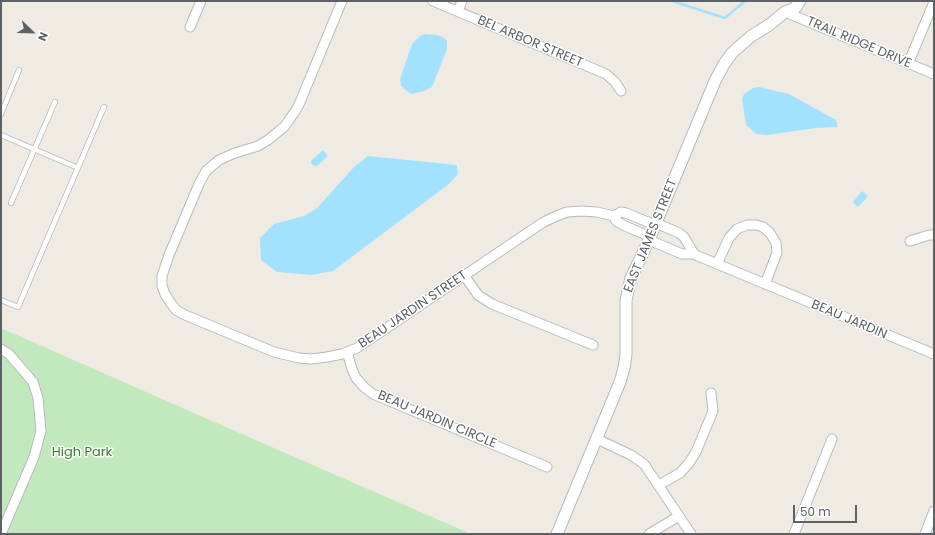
<!DOCTYPE html>
<style>
body{margin:0}
#map{position:relative;width:935px;height:535px;overflow:hidden;background:#efebe3;font-family:Poppins,sans-serif}
canvas{display:block}
.frame{position:absolute;inset:0;border:2px solid #5b6165;pointer-events:none}
.north{position:absolute;left:12px;top:12px;width:40px;height:40px;-webkit-text-stroke:3px #fff;paint-order:stroke;rotate:113deg;font-size:11px;font-weight:700;line-height:16px;text-align:center;color:#5b6165}
.north::after{content:'';display:block;margin:auto;width:14px;height:18px;background:#5b6165;clip-path:polygon(50% 0,100% 100%,50% 72%,0 100%)}
.scale{position:absolute;left:793px;top:505px;width:64px;height:18px;box-sizing:border-box;border:2px solid #5b6165;border-top:0;padding-left:5px;font-size:12px;line-height:14px;white-space:nowrap;color:#5b6165;-webkit-text-stroke:3px #fff;paint-order:stroke}
</style>
<div id="map">
<canvas width="935" height="535"></canvas>
<div class="frame"></div>
<div class="north">N</div>
<div class="scale">50 m</div>
</div>
<script>
const c = document.querySelector('canvas').getContext('2d');
c.lineJoin = 'round';
function paint(path, color) { c.fillStyle = color; c.fill(path, 'evenodd'); }
const shape = rows => new Path2D(rows.map(r => 'M' + r).join(''));
function stroke(path, color, width, dash) { c.strokeStyle = color; c.lineWidth = width; c.lineCap = dash ? 'butt' : 'round'; c.setLineDash(dash || []); c.stroke(path); }
function write(font, color, halo, rows, align = 'center') {
  c.font = font + ' Poppins,sans-serif'; c.lineWidth = 3; c.setLineDash([]); c.textBaseline = 'middle'; c.strokeStyle = halo; c.fillStyle = color; for (const [text, x, y, turn = 0] of rows) {
    c.save(); c.translate(x, y); c.rotate((+turn || 0) * Math.PI / 180); c.textAlign = isNaN(turn) ? turn : align; if (halo) c.strokeText(text, 0, 0); c.fillText(text, 0, 0); c.restore();
  }
}
const green = shape([
 [1,328,203,417,471,534,1,534]
]);
const water = shape([
 [425,34,437,35,443,37,447,41,447,49,432,87,424,91,411,94,401,86,400,79,412,44,420,36],
 [759,87,789,94,836,120,838,127,816,128,767,135,756,134,746,125,742,99,744,94,753,88],
 [323,150,328,156,316,167,315,165,314,166,311,163,311,161],
 [368,156,457,165,458,174,449,184,333,271,311,275,277,272,261,260,260,238,274,224,304,216,317,208,354,167],
 [862,191,868,196,858,207,853,202]
]);
const stream = shape([
 [672,1,725,18,745,1]
]);
const service = shape([
 [1,114,19,70],
 [1,135,78,168],
 [11,203,55,102],
 [1,300,18,307,104,107]
]);
const minor = shape([
 [342,1,298,107,285,126,268,140,258,146,235,153,219,160,206,171,199,184,169,255,162,276,162,286,165,294,170,302,176,310,185,315,274,352,299,358,311,359,327,357,342,354,357,348,542,223,554,217,567,212,582,211,597,212,614,216],
 [433,1,606,74,615,82,621,91],
 [458,11,462,1],
 [785,12,934,74],
 [190,27,201,1],
 [908,64,934,2],
 [614,216,621,212,626,213,655,225],
 [614,216,616,221,625,226,651,237],
 [656,223,679,233,684,237,694,254],
 [649,240,682,254,694,254,698,256,934,354],
 [910,241,929,235,934,235],
 [717,264,729,238,737,229,747,225,756,225,763,227,770,233,776,243,777,253,765,284],
 [464,275,478,295,492,304,593,345],
 [1,349,9,354,33,382,38,398,41,431,34,457,1,534],
 [347,352,352,369,356,378,364,387,373,394,547,467],
 [597,439,631,455,644,464,691,534],
 [659,485,680,473,689,463,696,452,713,411,711,393],
 [649,534,679,516],
 [794,534,832,439],
 [925,534,934,511]
]);
const tertiary = shape([
 [557,534,620,382,624,368,626,354,626,300,631,278,649,240,656,223,715,81,724,64,732,53,750,37,769,25,785,12,795,8,800,1]
]);
const streetNames = [
 ["BEL ARBOR STREET",530,42,23],
 ["TRAIL RIDGE DRIVE",859,43,23],
 ["EAST JAMES STREET",651,236,-68],
 ["BEAU JARDIN STREET",413,310,-34],
 ["BEAU JARDIN",849,320,23],
 ["BEAU JARDIN CIRCLE",437,420,23]
];
const parkNames = [
 ["High Park",82,453]
];
paint(green, '#c2e9bd');
paint(water, '#a3e2ff');
stroke(stream, '#a3e2ff', 2.5);
stroke(service, '#b6babe', 6);
stroke(minor, '#b6babe', 11);
stroke(tertiary, '#b6babe', 13);
stroke(service, '#fff', 4.5);
stroke(minor, '#fff', 9);
stroke(tertiary, '#fff', 11);
write('13px', '#5b6165', '#fff', streetNames);
write('13px', '#33822d', '#fff', parkNames);
</script>
